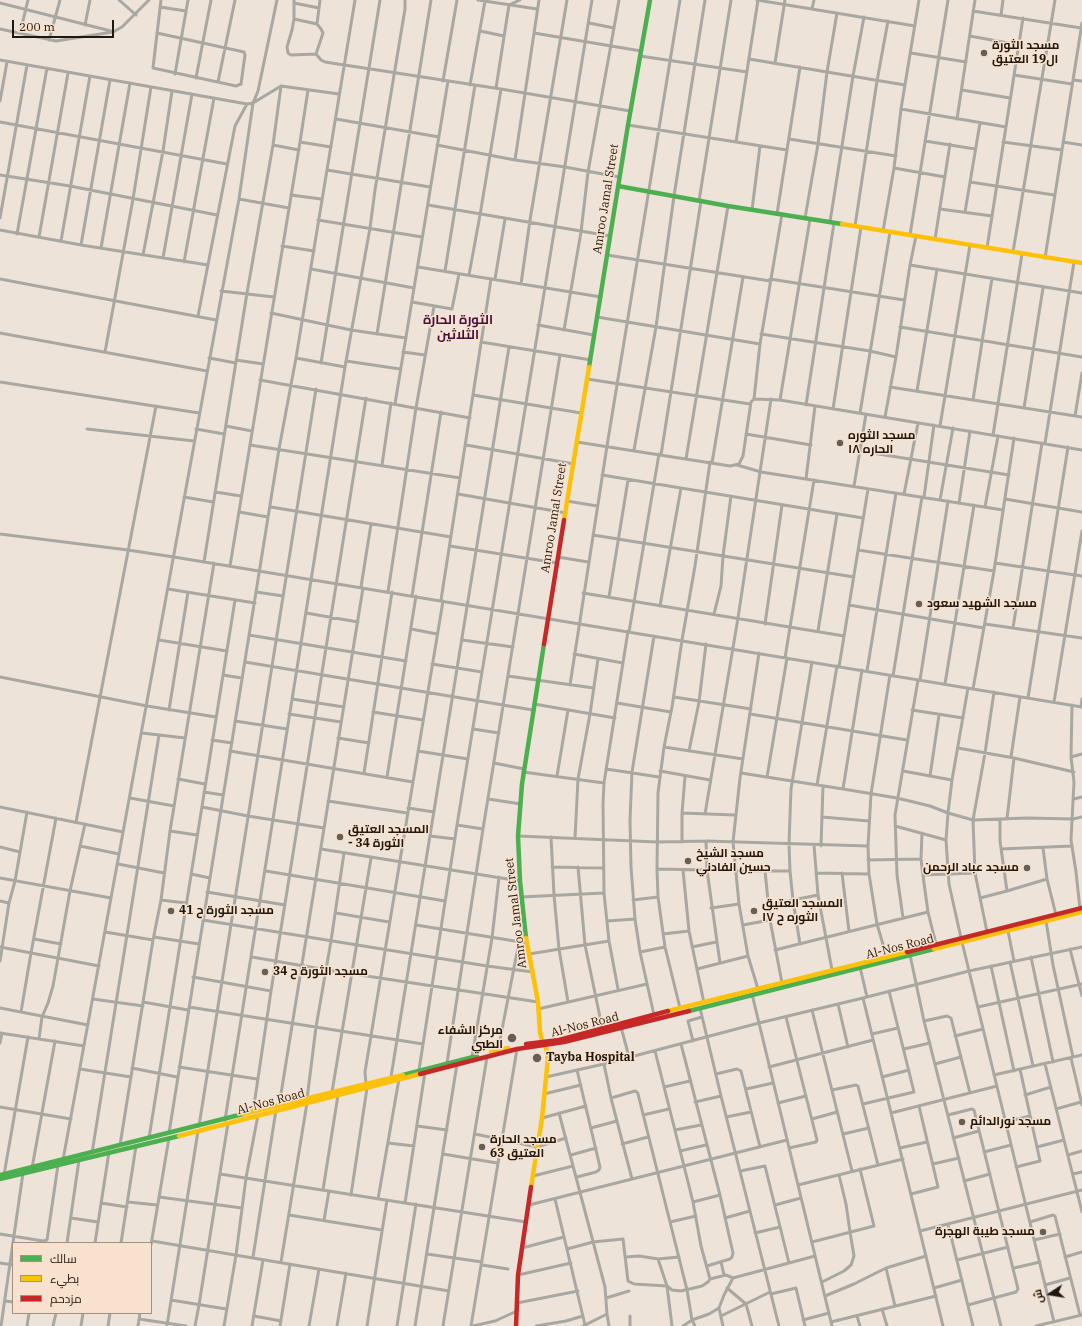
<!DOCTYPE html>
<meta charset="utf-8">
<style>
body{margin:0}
#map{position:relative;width:1082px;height:1326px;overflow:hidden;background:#eee3d8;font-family:"IBM Plex Serif",Cairo,serif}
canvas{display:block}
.legend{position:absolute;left:12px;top:1242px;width:140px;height:72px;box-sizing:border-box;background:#f8e2ce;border:1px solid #a19182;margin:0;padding:5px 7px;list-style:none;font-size:12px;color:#1f1811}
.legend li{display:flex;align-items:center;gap:8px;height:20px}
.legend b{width:20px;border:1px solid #a19182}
.north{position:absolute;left:1030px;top:1274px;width:40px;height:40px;-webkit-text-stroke:3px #f8e2ce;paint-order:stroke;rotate:258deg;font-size:11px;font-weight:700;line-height:16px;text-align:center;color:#1f1811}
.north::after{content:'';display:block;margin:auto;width:14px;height:18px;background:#1f1811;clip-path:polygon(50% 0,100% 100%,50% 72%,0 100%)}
.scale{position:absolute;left:12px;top:20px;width:102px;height:18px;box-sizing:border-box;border:2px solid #1f1811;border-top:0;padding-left:5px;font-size:12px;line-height:14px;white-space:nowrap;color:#1f1811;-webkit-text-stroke:3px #f8e2ce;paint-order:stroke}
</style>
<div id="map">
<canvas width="1082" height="1326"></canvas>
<ul class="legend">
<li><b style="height:5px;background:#4caf50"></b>سالك</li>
<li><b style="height:5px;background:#ffc107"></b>بطيء</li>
<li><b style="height:5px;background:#c62828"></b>مزدحم</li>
</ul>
<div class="north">ش</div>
<div class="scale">200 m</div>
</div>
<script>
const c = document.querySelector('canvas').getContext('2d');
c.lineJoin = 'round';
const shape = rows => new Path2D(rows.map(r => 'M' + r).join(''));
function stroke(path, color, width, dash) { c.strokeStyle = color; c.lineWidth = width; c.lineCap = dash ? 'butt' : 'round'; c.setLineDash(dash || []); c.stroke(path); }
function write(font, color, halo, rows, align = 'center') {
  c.font = font + ' "IBM Plex Serif",Cairo,serif'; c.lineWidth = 3; c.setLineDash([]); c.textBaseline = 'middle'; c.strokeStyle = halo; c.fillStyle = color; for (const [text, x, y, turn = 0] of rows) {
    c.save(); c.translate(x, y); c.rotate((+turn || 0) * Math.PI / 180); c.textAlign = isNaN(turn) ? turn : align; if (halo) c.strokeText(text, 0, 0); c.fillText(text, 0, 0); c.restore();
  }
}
const street = shape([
 [119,0,136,15],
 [294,0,294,19,292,30,287,47,288,53,291,55,316,54,321,60,325,62,501,89,630,111],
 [478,0,537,9],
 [757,0,915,26],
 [0,3,111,31],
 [294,3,319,8],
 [509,5,520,0],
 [160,7,186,11],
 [812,9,814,0],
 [973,11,1081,28],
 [1001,15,1003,0],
 [294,19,317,24,321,29,323,33,316,54],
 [589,23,614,28],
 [317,24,320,0],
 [85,25,90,0],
 [0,29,56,41,113,32,122,27,149,0],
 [480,31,504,36],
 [20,33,28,0],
 [157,33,244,52,245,55,241,84,236,86,153,68,161,0],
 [534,33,641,51],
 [970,36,1019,45],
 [49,40,60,0],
 [911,53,966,62],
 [640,56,747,72],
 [749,59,905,85],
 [0,60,247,104,253,103,281,86,339,94],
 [775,63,785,0],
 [175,74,188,0],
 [1014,75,1072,84],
 [196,78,211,0],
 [1073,80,1082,81],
 [443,81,457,0],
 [218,82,235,0],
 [470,85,485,1],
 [496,88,509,5],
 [962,90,1010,98],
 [0,101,7,62],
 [901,109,1006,127],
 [336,119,439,137],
 [957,119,975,0],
 [0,122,227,164],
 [628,125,787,150],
 [789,139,896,156],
 [925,141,975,149],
 [300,142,331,147],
 [736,142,758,0],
 [1003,142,1062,150],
 [1063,142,1082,145],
 [273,145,299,150],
 [437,145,515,160,565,167,619,177],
 [515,160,539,0],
 [894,168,945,177],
 [327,170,430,187],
 [0,175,70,186,217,215],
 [970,182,1054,195],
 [291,195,321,199],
 [239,199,289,208],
 [699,201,731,0],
 [428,205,610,236],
 [940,209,992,216],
 [752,210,760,146],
 [965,212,980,123],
 [777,214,800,67],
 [0,218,27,65],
 [805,218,818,144,827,72,837,13],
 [318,220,422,237],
 [830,222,853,76,864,17],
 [855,226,877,81,888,21],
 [0,230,81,245,208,265],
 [883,231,894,168,901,109,919,0],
 [17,234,47,68],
 [910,235,948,0],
 [39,237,68,73],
 [935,239,950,144],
 [61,241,90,76],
 [81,245,110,80],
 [282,246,314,251],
 [101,248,130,83],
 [987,248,1023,18],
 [1013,252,1055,0],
 [143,255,163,151,172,91],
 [607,255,770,281],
 [163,258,192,94],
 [1045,258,1082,23],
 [184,262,214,98],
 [910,265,1082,293],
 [418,267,601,297],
 [311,269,414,288],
 [445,271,475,85],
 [469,275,480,215,501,89],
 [0,279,216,320],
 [495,279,505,219],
 [770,279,904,300],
 [521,284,530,220,567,0],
 [221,291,274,297],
 [412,302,452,309,459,274],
 [271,313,351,330,406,338],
 [198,316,235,126,247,104],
 [597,317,760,344],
 [538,325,594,335],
 [900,327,1082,357],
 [564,330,581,232,588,172,619,0],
 [0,333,207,371],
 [377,334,431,0],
 [761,334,870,351,896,357],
 [481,342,591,360],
 [105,352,133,199,151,87],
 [403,352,425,355],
 [209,358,236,363],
 [296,358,345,367],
 [236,360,263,364],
 [346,361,400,369],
 [321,363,380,0],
 [587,379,750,404],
 [260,380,470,418],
 [0,382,199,413],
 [890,387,1082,417],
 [917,391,937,269],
 [473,395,581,413],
 [754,399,780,400,1082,450],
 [780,400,810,219],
 [973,400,992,278],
 [395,404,448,81],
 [806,405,834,223],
 [1024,408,1043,288],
 [833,409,861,227],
 [860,413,890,232],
 [1075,416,1082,373],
 [885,417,896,357,910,265,916,236],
 [226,426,252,431],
 [940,426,970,245],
 [87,429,194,441],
 [196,429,224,434],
 [746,434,811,445],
 [993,435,1022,254],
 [577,442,730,466,739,464,743,456,751,402,754,399,760,344,782,214],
 [1045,443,1074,262],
 [250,445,460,478],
 [466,445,574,464],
 [634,450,656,327,674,196,705,0],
 [860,451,1009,475],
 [661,455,701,201],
 [686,459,728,206],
 [712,463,743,277],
 [382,465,391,403],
 [737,465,761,472,1003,510],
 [602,475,863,518],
 [806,479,815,406],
 [854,486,866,414],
 [215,492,241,496],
 [458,494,566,513],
 [904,494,918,423],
 [184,497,213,502],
 [924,497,934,425],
 [1005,499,1082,512],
 [940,500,953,428],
 [567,501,597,506],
 [959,503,970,431],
 [271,507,451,537],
 [985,507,998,436],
 [239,512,268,517],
 [0,534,128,550,174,557,1082,707],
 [593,535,854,577],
 [450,546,557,563],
 [858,550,994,571],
 [558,557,588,562],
 [204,562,247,293,273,145,281,86],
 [995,563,1082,576],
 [230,566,300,142,308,90],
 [361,587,371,524],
 [168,589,255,603],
 [256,592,283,596],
 [388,592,416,408,434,306],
 [583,593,844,636],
 [412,596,441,412],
 [609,597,628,480],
 [441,600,491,279],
 [849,605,984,628],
 [660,606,681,488],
 [306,613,358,622],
 [714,614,721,586,723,556,731,496],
 [765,624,782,505],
 [985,624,1082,638],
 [1013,628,1042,443],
 [411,629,437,634],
 [818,631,837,514],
 [629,632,659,454],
 [249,635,406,661],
 [159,640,227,651],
 [462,640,513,647],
 [574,654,623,663],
 [785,658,814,480],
 [245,662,533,710],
 [432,664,482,672],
 [839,667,868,489],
 [867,671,896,493],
 [223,675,242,678],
 [508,676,594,688],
 [893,676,922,497],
 [0,677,147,706,216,717],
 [920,680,948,501],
 [945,684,974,505],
 [570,685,607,446,680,0],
 [973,689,994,571,1014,438],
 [674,697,751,709],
 [1028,698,1068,447],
 [292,699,344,707],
 [1054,702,1082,531],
 [617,703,671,712],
 [534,704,615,718],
 [1072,705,1071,757,1074,782,1071,840,1076,872,1080,909],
 [1081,707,1082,699],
 [169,710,188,592],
 [912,710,963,718],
 [373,712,423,720],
 [289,714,341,722],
 [750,714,907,740],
 [235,721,287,729],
 [473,729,499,733],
 [142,733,185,738],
 [338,738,369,743],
 [212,740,232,743],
 [664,747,743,759],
 [958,748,1014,758,1074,772],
 [230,751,413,782],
 [418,751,468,759],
 [689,751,699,702,706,644],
 [1011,757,1020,697],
 [1071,757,1082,754],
 [494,763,524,769],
 [606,769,659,777],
 [660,771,710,780],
 [903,771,952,780],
 [523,772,604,783],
 [364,773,392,592],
 [741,773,843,789,897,798,930,806,948,813,973,820,1027,818,1073,819,1082,817],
 [557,776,568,710],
 [930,776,939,715],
 [387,777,416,596],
 [767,777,787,658],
 [178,779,205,784],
 [817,785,837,666],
 [843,789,862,670],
 [204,792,223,795],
 [130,798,174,806],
 [488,799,521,804],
 [1074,799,1082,797],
 [328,801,407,813],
 [0,807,123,832],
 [202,807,248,816,324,828],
 [408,808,434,812],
 [682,813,735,815],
 [705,814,738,618,771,399],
 [822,817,869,821],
 [1007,819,1014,758],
 [76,822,156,406],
 [457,825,483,829],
 [895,826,946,840],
 [170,831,197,835],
 [922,833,921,859,924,883,928,912,936,944],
 [430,836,455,839],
 [518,836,657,842,706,841,868,846],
 [551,837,554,895,559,949,568,1002],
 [575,838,578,779,590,714,598,659],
 [706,841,707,870,720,963],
 [682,842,682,813,685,777],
 [814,845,818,895,832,970],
 [80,846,119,854],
 [821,846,823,786],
 [0,847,20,852],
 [1043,848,1047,879,1056,915],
 [321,849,520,881],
 [1001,849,1072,846],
 [868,860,921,859],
 [118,864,164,873],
 [552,867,603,868],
 [578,867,585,945,601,1022,601,1030],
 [657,869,707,870],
 [683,870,689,931,704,1003],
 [266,871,445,901],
 [735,871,790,871],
 [765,871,770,920,782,983],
 [816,873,869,874],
 [842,873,849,931],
 [191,874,210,878],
 [923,875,975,873],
 [0,878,111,898],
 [1007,891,1047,879],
 [207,892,285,905],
 [521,897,604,893],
 [980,898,1007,891,1000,841,1000,820],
 [161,900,186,903],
 [633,900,658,897],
 [0,901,9,903],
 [768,905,818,895],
 [711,908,739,904],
 [336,913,389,922],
 [903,918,897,875,895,815,918,680],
 [203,920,487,966,533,972],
 [607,921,635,919],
 [1046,921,1053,965,1073,1057],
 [416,925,527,943],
 [743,925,770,920],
 [1008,931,1014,961],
 [105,932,153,940],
 [987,932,975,873,973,820,985,753,994,692],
 [663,934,689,931],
 [154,937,199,944],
 [961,938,949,884,946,840,948,813,952,780,968,688],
 [34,939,61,944],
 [962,942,1054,1322],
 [800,944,793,900,790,871,789,844,791,789,812,662],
 [0,947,99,966],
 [692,947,716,942],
 [1070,949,1082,996],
 [775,950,928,912],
 [640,952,665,947],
 [529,954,609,941],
 [910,955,924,1021,1001,1326],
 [252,957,327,970,538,1002],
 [1031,957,1053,1062],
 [887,958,877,924,869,874,868,846,871,794,890,675],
 [0,961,9,903,15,881,27,812],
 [1010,962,1033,1066],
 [991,966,1014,1071],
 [860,967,867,997],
 [697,969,748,956],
 [193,977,271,991],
 [618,989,609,941,604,893,603,804,604,783,628,631],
 [758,989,748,956,739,904,733,842,740,778,759,653],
 [752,994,832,1326],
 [863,998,943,1326],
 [93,999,143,1006],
 [143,1002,188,1010],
 [838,1004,848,1047],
 [189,1007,423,1044],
 [978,1007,1082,984],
 [0,1008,88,1025],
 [680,1008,665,947,658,897,657,869,658,793,664,747,672,707,682,640,695,566,710,462],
 [700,1008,721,1096,779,1326],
 [538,1009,647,984],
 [812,1010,852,1171],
 [21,1012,31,953,56,818],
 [654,1015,640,952,635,919,631,867,630,820,632,772,654,636],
 [786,1017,817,1140,816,1142,789,1148],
 [924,1021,947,1016,951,1018,970,1093],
 [621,1027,629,1057],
 [0,1033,84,1046],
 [872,1034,898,1028],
 [955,1036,983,1029],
 [39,1039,42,1017,48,1003,53,986,70,891,85,824],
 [693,1041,688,1021,702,1017],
 [0,1043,2,1033],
 [681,1044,720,1195,733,1253,732,1257,730,1259,707,1266],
 [904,1049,930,1043],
 [498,1050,519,942],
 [655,1051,693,1202,701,1246,710,1279],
 [472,1057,492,938,499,877],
 [1071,1058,1082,1105],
 [447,1063,483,829,560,355],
 [604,1064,611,1098,632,1179],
 [935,1064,961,1057],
 [1045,1064,1082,1212],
 [179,1067,257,1079],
 [769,1067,873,1040],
 [132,1068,177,1077],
 [80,1069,131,1077],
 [419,1070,457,825,592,0],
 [716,1074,737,1069,741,1071,760,1147],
 [994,1075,1082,1055],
 [391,1077,509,347],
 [546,1077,604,1064,759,1023,863,998,969,971,1082,947],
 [882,1077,909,1070],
 [366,1084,365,1072,443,601],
 [664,1087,690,1081],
 [746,1089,773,1083],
 [832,1090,856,1085,858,1086,878,1165],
 [332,1092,371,858],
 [544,1094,581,1085],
 [1025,1095,1051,1087],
 [611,1098,635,1091,637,1092,638,1094,687,1290,692,1320,695,1326],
 [307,1099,316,1027,331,941,344,853],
 [695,1102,721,1096],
 [778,1103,806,1096],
 [863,1104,914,1092,889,991],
 [279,1106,363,588],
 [0,1107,71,1119],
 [1056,1109,1081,1102],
 [253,1112,271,991,366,398],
 [559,1113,605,1287,607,1314,609,1326],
 [891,1113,997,1086],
 [643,1115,669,1109],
 [948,1115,972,1109,974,1110,1018,1289,1016,1292,968,1305],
 [726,1117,751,1112],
 [542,1118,586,1106],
 [812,1119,837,1112],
 [225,1120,345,367,370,228,375,190,405,9,405,0],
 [1006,1122,1030,1116],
 [199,1126,316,389],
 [417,1126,447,1130],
 [591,1128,617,1121],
 [675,1130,701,1125],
 [169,1133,279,449,296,358,355,0],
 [475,1134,537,1147,566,1138],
 [843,1134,869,1128],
 [149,1138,235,600],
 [953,1138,979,1131],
 [388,1143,414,1146],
 [622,1144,648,1137],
 [120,1145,153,940,161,900,170,831,214,563],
 [1037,1147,1064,1140],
 [900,1148,927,1142],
 [680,1151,706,1145],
 [984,1152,1011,1145],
 [92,1153,159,735],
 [443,1154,497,1163],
 [571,1155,596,1148],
 [1068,1155,1082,1151],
 [63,1160,239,199,253,103,258,91,277,0],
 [933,1164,959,1158],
 [1016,1167,1040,1161,1020,1069],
 [32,1168,55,1041],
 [740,1171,765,1166,789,1263],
 [220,1174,526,1222],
 [1073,1174,1082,1172],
 [4,1175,28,1037],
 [533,1176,573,1166],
 [577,1177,596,1172,599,1170,600,1167,577,1070],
 [964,1181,990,1174],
 [798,1185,903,1159],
 [323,1190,338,1095],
 [911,1194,938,1187,919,1106],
 [351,1195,367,1088],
 [159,1197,242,1208],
 [378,1199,399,1079],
 [555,1199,585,1325],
 [128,1202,157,1205],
 [693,1202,720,1195],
 [101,1203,127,1207],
 [405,1203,425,1072],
 [529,1205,787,1140],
 [775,1205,801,1198],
 [289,1215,382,1230],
 [71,1218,98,1222],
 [725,1218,750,1211],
 [324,1220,329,1191],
 [670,1222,696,1216],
 [1030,1222,1053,1215,1055,1216,1080,1315],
 [948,1224,973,1326],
 [920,1231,1082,1190],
 [755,1233,780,1227],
 [0,1234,43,1241,47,1240,58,1165],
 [1034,1240,1060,1234],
 [152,1241,449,1291],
 [812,1242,874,1226,860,1169],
 [67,1243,79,1160],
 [95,1243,109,1152],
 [121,1243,136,1146],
 [151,1245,169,1138],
 [522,1248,564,1237],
 [567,1249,593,1242,623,1239,628,1281,634,1284,667,1286,672,1290,681,1291,702,1286,708,1282,710,1279,726,1275,733,1278],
 [427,1254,482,1262],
 [253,1257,276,1110],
 [626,1257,639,1256,658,1259,679,1257],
 [1065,1257,1082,1252],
 [658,1259,667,1286,672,1326],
 [957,1260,1008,1247],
 [281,1262,307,1103],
 [721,1262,724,1275],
 [0,1263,13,1265],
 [482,1265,508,1269],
 [886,1268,895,1306],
 [1014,1268,1040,1262],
 [518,1275,571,1263],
 [822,1282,844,1271,851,1265,854,1256,850,1232,846,1204,839,1175],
 [1045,1285,1070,1278],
 [727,1288,746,1304,752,1326],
 [934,1288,962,1280],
 [771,1294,796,1288,805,1326],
 [825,1296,854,1284,886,1268,926,1256],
 [606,1298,629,1291],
 [171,1300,226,1309],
 [5,1301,13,1302],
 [517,1303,578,1291],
 [882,1309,887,1326],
 [254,1316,281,1321],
 [630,1316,630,1326],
 [721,1316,770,1292],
 [857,1316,860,1326],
 [139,1319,186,1326],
 [803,1320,829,1313],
 [831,1322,936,1296],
 [1,1326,23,1173],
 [27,1326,29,1313],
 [53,1326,56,1313],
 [81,1326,83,1313],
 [108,1326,110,1313],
 [138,1326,140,1313],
 [167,1326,198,1131],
 [195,1326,199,1305,228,1123],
 [224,1326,236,1255,246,1178,258,1115],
 [252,1326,263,1260],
 [280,1326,290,1264],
 [309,1326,319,1269],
 [337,1326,346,1273],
 [367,1326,387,1200],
 [397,1326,416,1204],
 [415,1326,457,1064],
 [443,1326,487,1057],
 [471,1326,517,1049],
 [473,1326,495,1321,517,1311],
 [536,1326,566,1321,583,1316],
 [583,1326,607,1314],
 [683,1326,692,1320,709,1314,719,1308],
 [723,1326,719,1308,724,1295,733,1278,815,1256],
 [1036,1326,1082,1315]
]);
const fast = shape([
 [618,186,728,206,842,224],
 [589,367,628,125,650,0],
 [526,938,520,881,518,836,522,784,544,644],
 [689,1011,934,949],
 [403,1075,477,1056],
 [0,1175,243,1114],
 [0,1179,179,1136]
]);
const slow = shape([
 [842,224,1082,263],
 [564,520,589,367],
 [526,938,538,1002,540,1032,542,1041,546,1048,548,1058,542,1118,531,1187],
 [934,949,1082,912],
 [668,1011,907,952],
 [491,1052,508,1048],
 [243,1114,403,1075],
 [179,1136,420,1074]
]);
const jam = shape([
 [544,644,564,520],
 [907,952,1082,908],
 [526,1044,559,1040,668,1011],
 [420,1074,517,1049,564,1042,689,1011],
 [516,1326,518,1275,531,1187]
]);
const markers = [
 [984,53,4,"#675f57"],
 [840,443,4,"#675f57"],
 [919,604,4,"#675f57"],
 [340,837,4,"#675f57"],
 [688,861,4,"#675f57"],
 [1027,868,4,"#675f57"],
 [171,911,4,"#675f57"],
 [754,911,4,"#675f57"],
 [265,972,4,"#675f57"],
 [512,1038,5,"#675f57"],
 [537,1058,5,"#675f57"],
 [962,1122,4,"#675f57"],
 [482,1147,4,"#675f57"],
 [1043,1232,4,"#675f57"]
];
const poiNames = [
 ["مسجد الثورة",992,46],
 ["ال19 العتيق",992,60],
 ["مسجد الثوره",848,436],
 ["الحاره ١٨",848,450],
 ["مسجد الشهيد سعود",927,604],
 ["المسجد العتيق",348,830],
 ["- الثورة 34",348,844],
 ["مسجد الشيخ",696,854],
 ["حسين الفادني",696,868],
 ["مسجد عباد الرحمن",1019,868,"right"],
 ["المسجد العتيق",762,904],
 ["الثوره ح ١٧",762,918],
 ["مسجد الثورة ح 41",179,911],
 ["مسجد الثورة ح 34",273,972],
 ["مركز الشفاء",503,1031,"right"],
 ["الطبي",503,1045,"right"],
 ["Tayba Hospital",546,1058],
 ["مسجد نورالدائم",970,1122],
 ["مسجد الحارة",490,1140],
 ["63 العتيق",490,1154],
 ["مسجد طيبة الهجرة",1035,1232,"right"]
];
const streetNames = [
 ["Amroo Jamal Street",606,199,-81],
 ["Amroo Jamal Street",554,518,-81],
 ["Amroo Jamal Street",516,913,-97],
 ["Al-Nos Road",900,947,-14],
 ["Al-Nos Road",585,1025,-14],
 ["Al-Nos Road",271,1102,-15]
];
const neighbourhoodNames = [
 ["الثورة الحارة",458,320],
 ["الثلاثين",458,335]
];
stroke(street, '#a9a7a2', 3);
stroke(fast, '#4caf50', 4.5);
stroke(slow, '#ffc107', 4.5);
stroke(jam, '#c62828', 4.5);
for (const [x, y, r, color] of markers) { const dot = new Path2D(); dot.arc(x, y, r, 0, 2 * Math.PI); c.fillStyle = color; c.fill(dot); stroke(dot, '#f8e2ce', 1.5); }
write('bold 12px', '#1f1811', '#f8e2ce', poiNames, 'left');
write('12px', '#1f1811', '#f8e2ce', streetNames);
write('bold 13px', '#421142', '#f8e2ce', neighbourhoodNames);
</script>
